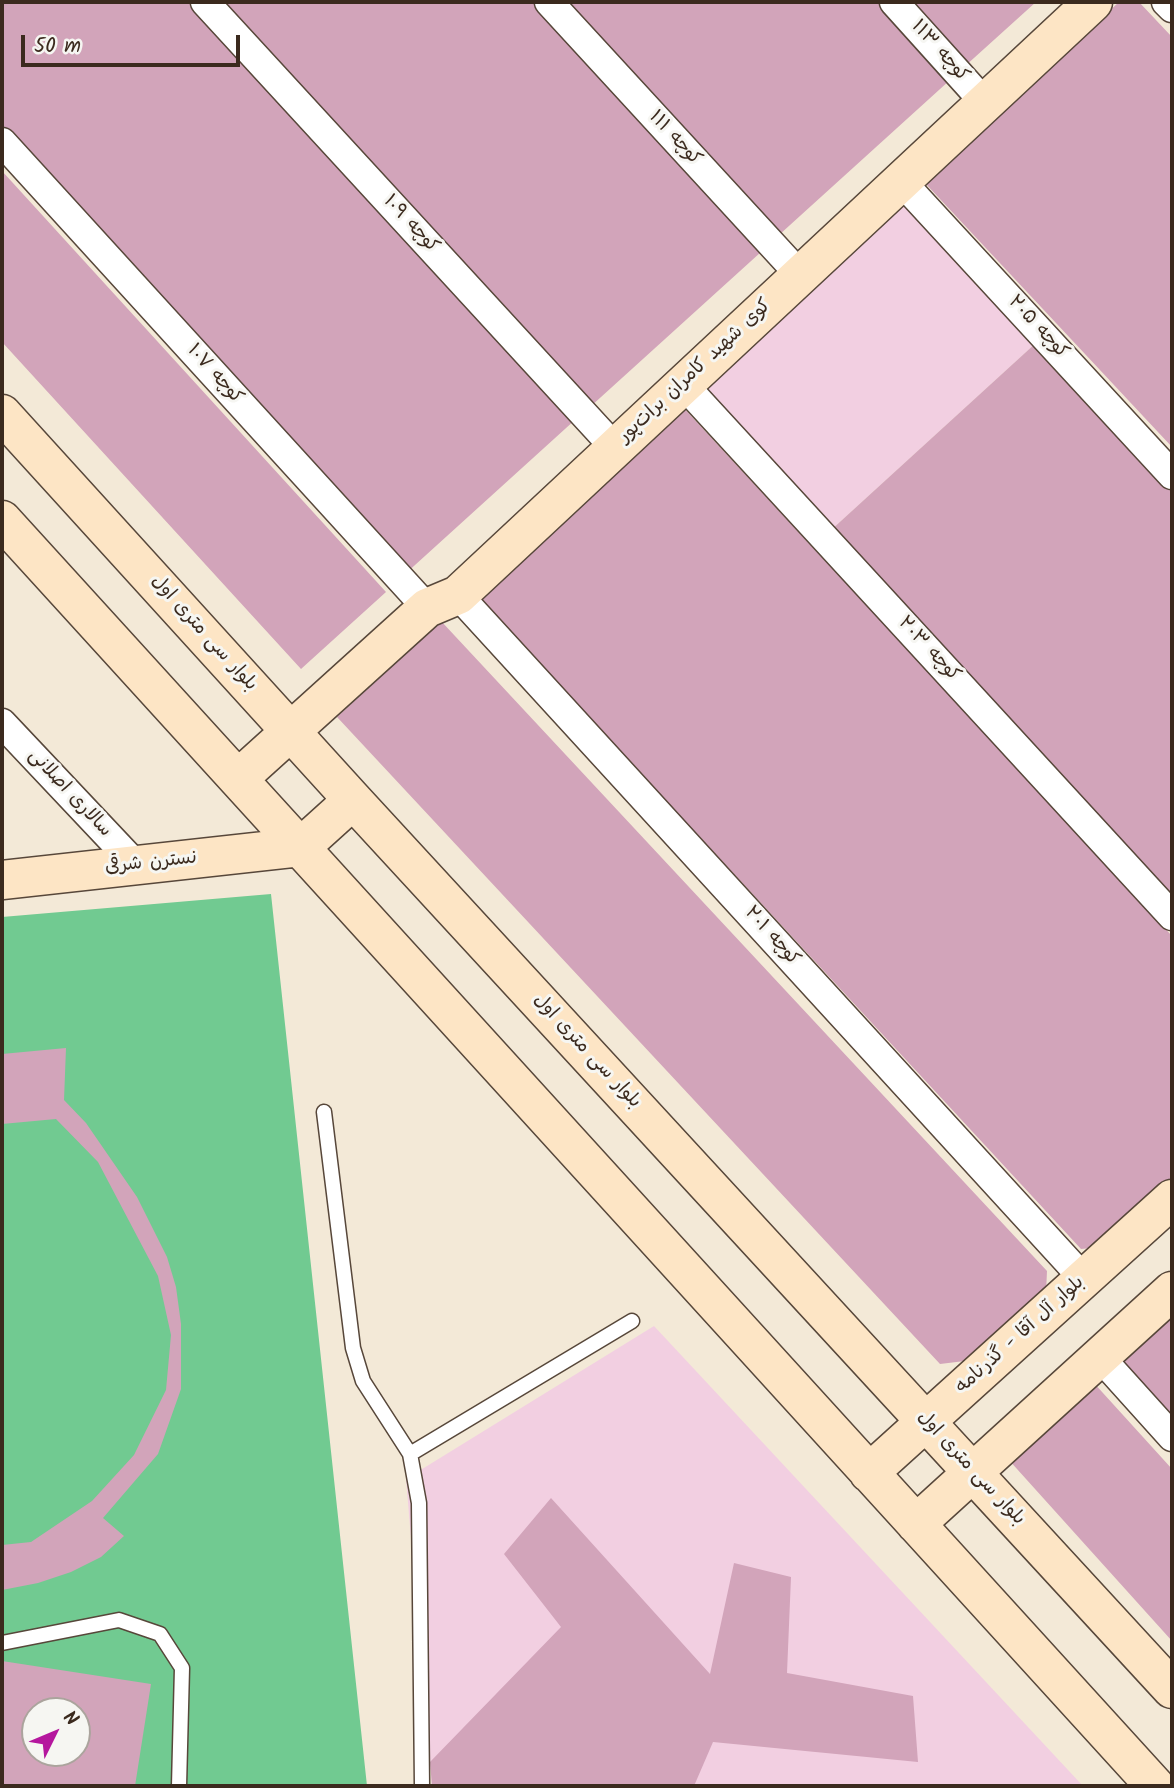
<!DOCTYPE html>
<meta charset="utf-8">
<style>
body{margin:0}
#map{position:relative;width:1174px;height:1788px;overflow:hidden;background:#f3e9d7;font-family:Kalam,sans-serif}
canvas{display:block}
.frame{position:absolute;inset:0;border:4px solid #3b2a1e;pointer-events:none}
.north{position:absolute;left:21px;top:1697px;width:70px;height:70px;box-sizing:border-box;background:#f6f6f2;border:2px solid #aba49d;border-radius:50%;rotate:47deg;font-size:19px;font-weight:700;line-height:28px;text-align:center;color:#3b2a1e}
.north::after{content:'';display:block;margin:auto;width:24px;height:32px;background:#b5179e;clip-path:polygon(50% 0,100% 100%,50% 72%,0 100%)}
.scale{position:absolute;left:21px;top:35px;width:219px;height:32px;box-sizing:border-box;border:4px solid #3b2a1e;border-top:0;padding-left:9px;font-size:21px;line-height:24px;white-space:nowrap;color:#3b2a1e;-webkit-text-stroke:5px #f6f6f2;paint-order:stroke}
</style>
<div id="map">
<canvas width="1174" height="1788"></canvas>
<div class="frame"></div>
<div class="north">N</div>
<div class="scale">50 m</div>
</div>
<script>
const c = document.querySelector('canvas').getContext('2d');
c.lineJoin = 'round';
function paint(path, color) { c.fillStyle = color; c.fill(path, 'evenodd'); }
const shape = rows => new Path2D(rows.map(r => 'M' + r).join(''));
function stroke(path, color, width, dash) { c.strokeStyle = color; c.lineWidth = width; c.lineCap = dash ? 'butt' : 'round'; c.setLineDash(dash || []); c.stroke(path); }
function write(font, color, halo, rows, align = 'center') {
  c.font = font + ' Kalam,"Playpen Sans Arabic",sans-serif'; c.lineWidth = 6; c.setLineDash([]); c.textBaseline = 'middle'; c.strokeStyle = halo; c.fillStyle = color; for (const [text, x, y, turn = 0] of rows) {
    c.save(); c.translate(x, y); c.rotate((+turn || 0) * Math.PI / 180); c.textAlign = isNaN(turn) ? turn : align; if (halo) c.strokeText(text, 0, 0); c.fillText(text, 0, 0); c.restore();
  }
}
const built = shape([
 [906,200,1037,342,830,531,700,390],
 [654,1326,1083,1786,432,1786,406,1479]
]);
const green = shape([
 [271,894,367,1786,2,1786,2,917],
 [35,1711,77,1711,77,1753,35,1753]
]);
const building = shape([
 [2,2,194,2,576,419,404,575,2,133],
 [220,2,533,2,761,252,590,407],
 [566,2,878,2,950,80,779,235],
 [904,2,1036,2,964,67],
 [1119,2,1139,2,1172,37,1172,447,925,183],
 [2,171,386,592,301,669,2,342],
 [1037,342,1172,489,1172,903,830,531],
 [681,405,1172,936,1172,1181,1102,1247,1081,1249,475,594],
 [441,621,1047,1271,1046,1293,973,1360,940,1364,337,717],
 [66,1048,64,1100,86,1123,137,1197,167,1257,176,1287,181,1324,181,1389,158,1454,103,1518,124,1536,101,1557,71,1572,38,1583,2,1590,2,1545,31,1542,92,1501,134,1455,166,1390,171,1335,158,1276,98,1162,56,1119,2,1124,2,1054],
 [1172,1308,1172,1421,1116,1359],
 [1093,1382,1172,1469,1172,1641,1008,1459],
 [551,1498,710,1674,734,1563,791,1577,787,1673,913,1696,918,1762,713,1742,694,1786,432,1786,430,1762,561,1627,504,1554],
 [2,1661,151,1684,135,1786,2,1786],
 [35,1711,77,1711,77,1753,35,1753]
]);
const lane = shape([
 [324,1112,353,1348,363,1381,410,1454,419,1503,422,1786],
 [410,1454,632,1321],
 [2,1643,119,1620,160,1634,182,1668,179,1786]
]);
const street = shape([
 [205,2,615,448],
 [549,2,800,275],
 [894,2,985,103],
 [1166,2,1172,8],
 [2,142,427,608],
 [901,181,1172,475],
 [683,384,1172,916],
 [458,595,1084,1279],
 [2,723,136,865],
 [1100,1357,1172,1437]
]);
const secondary = shape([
 [2,414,353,800,1172,1689],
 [2,520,1155,1786],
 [239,778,427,608,458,595,1093,2],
 [2,880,301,847,353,800],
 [869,1473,1172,1199],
 [916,1524,1172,1291]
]);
const streetNames = [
 ["کوچه ۱۱۳",939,52,48],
 ["کوچه ۱۱۱",674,139,47],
 ["کوچه ۱۰۹",410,225,47],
 ["کوچه ۲۰۵",1037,328,47],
 ["کوی شهید کامران برات‌پور",696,372,-43],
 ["کوچه ۱۰۷",214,375,48],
 ["بلوار سی متری اول",203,634,48],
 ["کوچه ۲۰۳",928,650,47],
 ["سالاری اصلانی",69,794,47],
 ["نسترن شرقی",151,864,-6],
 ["کوچه ۲۰۱",771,937,48],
 ["بلوار سی متری اول",586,1052,47],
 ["بلوار آل آقا - گذرنامه",1021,1336,-42],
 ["بلوار سی متری اول",970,1469,47]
];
paint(built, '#f2cfe1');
paint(green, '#71ca91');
paint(building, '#d2a4ba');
stroke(lane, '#57473a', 17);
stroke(street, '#57473a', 31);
stroke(secondary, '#57473a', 41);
stroke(lane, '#fff', 14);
stroke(street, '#fff', 28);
stroke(secondary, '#fde5c5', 38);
write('19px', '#3b2a1e', '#f6f6f2', streetNames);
</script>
